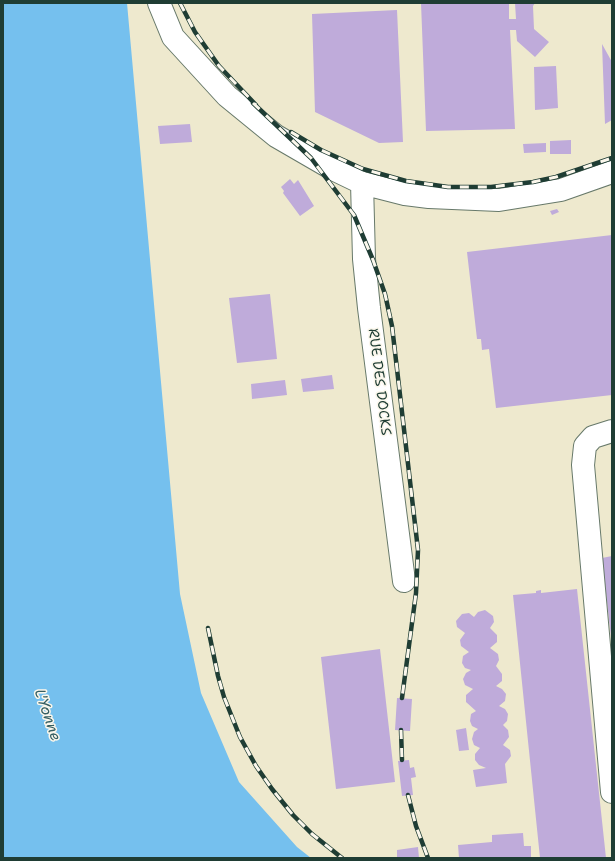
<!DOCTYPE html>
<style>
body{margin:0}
#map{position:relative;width:615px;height:861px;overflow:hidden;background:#eee9ce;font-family:"Shantell Sans",sans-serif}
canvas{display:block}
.frame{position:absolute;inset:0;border:4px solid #1f3d34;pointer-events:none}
</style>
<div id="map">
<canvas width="615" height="861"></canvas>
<div class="frame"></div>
</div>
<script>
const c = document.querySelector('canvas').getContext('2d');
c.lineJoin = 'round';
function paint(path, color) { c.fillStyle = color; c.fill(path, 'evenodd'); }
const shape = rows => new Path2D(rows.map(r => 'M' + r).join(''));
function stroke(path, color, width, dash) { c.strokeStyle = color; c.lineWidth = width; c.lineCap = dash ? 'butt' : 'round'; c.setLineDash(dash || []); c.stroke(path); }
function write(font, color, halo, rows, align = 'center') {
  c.font = font + ' "Shantell Sans",sans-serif'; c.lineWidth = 3; c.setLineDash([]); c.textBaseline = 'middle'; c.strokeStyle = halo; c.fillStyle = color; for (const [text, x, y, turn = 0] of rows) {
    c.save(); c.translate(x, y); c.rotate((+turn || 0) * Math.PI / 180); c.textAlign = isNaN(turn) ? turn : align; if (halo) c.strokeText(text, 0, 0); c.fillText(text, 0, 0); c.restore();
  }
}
const water = shape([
 [3,3,127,3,180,594,201,693,239,782,297,847,311,858,3,858]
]);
const building = shape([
 [421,3,509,3,509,19,516,19,515,3,535,3,533,6,534,29,549,42,535,57,517,41,516,30,510,30,515,129,426,131],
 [397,10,403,142,379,143,315,112,312,14],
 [602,44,612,62,612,120,605,124],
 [556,66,558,108,535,110,534,67],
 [190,124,192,142,160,144,158,126],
 [571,140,571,154,550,154,550,141],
 [546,143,546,152,524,153,523,144],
 [290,179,294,184,298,180,314,206,300,216,283,193,284,191,281,187],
 [557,209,559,212,552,215,550,211],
 [612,235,612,395,496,408,489,349,482,350,481,339,477,339,467,252],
 [270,294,277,359,237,363,229,298],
 [332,375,334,389,303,392,301,379],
 [285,380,287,395,252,399,251,384],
 [612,556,612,637,611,637,602,558],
 [577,589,606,858,540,858,513,595,536,593,536,591,541,590,541,593],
 [485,610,493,616,494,622,490,628,497,635,497,642,490,648,498,654,499,660,496,666,502,674,502,681,496,686,502,689,506,694,505,701,499,706,505,709,508,714,507,721,503,725,508,730,509,737,503,745,510,750,511,756,505,764,507,783,476,787,473,770,486,768,479,765,475,760,475,754,480,748,474,745,472,739,474,732,478,729,472,726,470,721,471,714,476,711,466,702,466,695,473,689,465,685,463,679,466,673,471,670,465,668,462,663,463,656,469,652,461,646,460,640,465,633,457,627,456,621,462,614,469,613,474,617,478,612],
 [380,649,395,782,336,789,321,657],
 [397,698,412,699,410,731,395,730],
 [466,728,469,750,459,751,456,730],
 [409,760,410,768,414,767,416,777,411,778,413,795,402,796,398,761],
 [523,833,524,846,531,846,531,858,459,858,458,845,492,842,492,835],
 [418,847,419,858,397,858,397,850]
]);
const minor = shape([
 [159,3,173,37,227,96,276,136,333,169,362,183,405,194,429,197,499,200,561,190,612,172],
 [362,183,364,259,369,308,404,581],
 [612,431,593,437,585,446,583,465,612,792]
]);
const rail = shape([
 [180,3,195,32,219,66,256,105],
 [253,103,311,158,354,215,373,260,385,294,392,326,418,550,416,593,402,698],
 [291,132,321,150,363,169,406,181,448,187,491,187,533,182,556,177,612,158],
 [208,628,218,676,224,697,240,737,256,766,272,789,293,815,312,834,342,858],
 [401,730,402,760],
 [408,795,416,826,428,858]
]);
const streetNames = [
 ["RUE DES DOCKS",379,382,83]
];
const waterNames = [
 ["L'Yonne",47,715,71]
];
paint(water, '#75c0ee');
paint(building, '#bfabda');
stroke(minor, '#67796a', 24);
stroke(minor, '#fff', 22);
stroke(rail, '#1f3d34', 4.5);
stroke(rail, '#fbf7ec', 3, [9]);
write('14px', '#1f3d34', '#fbf7ec', streetNames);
write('italic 15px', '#345e62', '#fbf7ec', waterNames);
</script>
